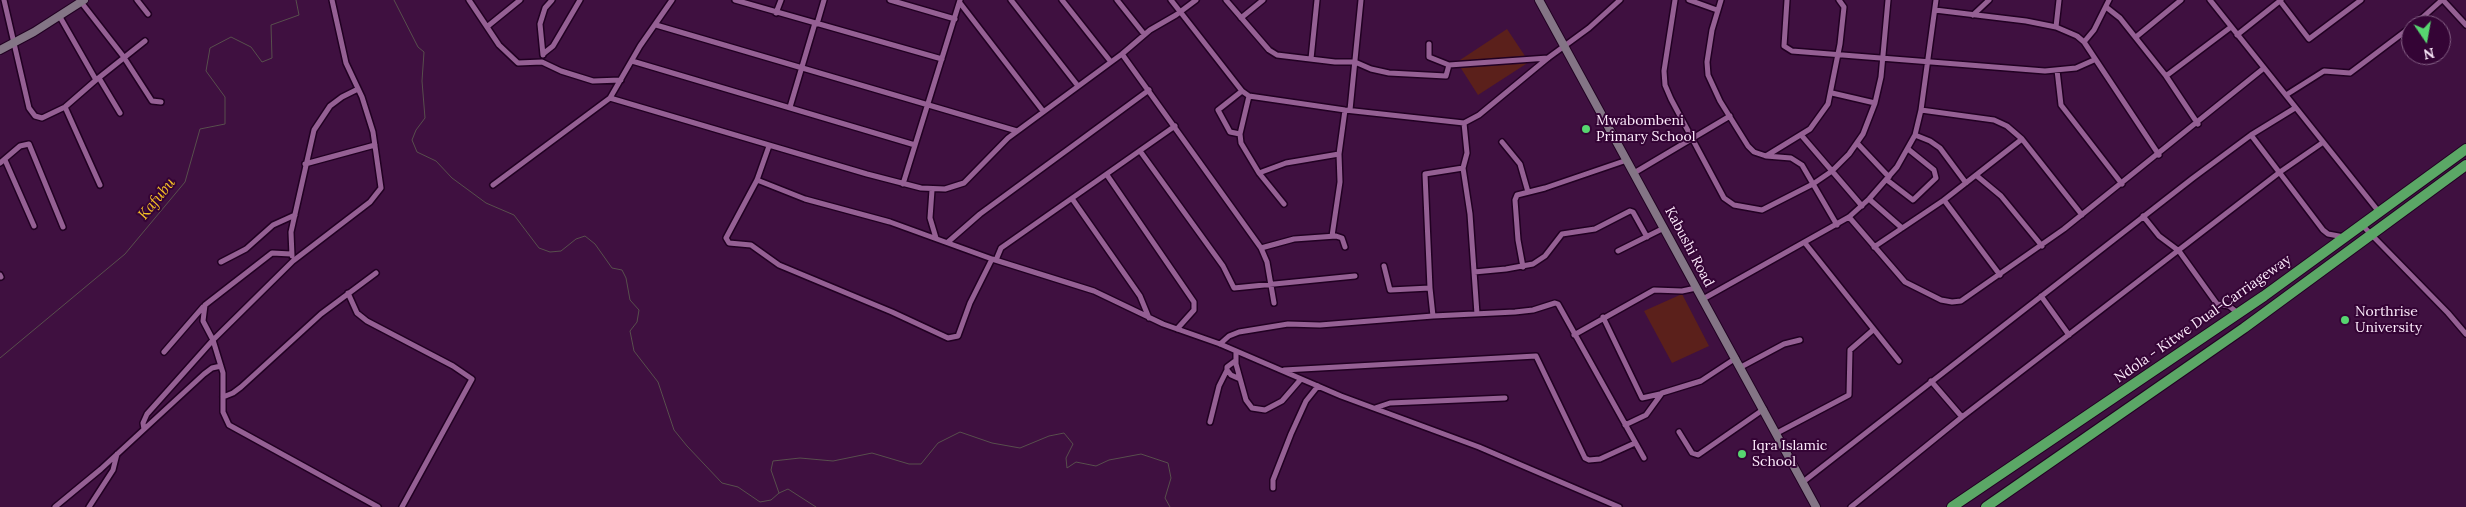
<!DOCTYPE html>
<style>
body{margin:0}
#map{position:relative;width:2466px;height:507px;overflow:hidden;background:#3f1040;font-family:Lora,serif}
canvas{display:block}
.north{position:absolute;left:2401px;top:15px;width:50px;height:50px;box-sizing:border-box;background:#340435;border:1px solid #846085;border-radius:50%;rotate:168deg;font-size:14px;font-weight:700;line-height:20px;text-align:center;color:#fdebfc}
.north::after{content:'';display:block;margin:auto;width:18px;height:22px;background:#57d570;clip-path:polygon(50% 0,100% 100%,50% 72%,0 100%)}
</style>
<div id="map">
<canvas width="2466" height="507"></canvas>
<div class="north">N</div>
</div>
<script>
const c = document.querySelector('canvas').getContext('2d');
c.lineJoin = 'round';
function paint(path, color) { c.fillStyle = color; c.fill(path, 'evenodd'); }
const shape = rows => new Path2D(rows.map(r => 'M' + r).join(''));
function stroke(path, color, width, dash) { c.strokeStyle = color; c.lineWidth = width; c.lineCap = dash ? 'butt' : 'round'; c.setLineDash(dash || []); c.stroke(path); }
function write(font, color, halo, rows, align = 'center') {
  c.font = font + ' Lora,serif'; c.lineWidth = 4; c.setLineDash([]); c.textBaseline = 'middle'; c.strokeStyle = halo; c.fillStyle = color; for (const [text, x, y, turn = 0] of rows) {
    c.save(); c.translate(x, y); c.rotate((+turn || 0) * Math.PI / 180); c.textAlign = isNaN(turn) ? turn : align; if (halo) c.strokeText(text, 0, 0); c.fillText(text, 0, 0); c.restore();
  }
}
const green = shape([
 [1507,29,1529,62,1478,95,1457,62],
 [1682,294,1709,346,1672,363,1644,311]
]);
const stream = shape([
 [394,0,418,47,424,52,422,81,425,118,416,130,412,140,417,152,436,161,452,178,486,203,514,215,539,248,550,252,561,251,576,239,585,236,595,244,612,268,622,270,626,278,630,300,639,310,637,322,630,331,634,351,658,382,674,430,687,446,722,483,738,487,760,502,771,500,779,493,788,489,816,507],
 [0,358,125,254,185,182,200,129,225,124,225,97,206,71,210,48,231,37,251,47,262,62,272,58,271,25,299,15,296,0],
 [779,493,771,470,773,461,800,458,833,461,872,453,909,464,921,464,938,443,960,432,992,443,1020,448,1049,436,1064,433,1073,444,1066,458,1067,468,1076,462,1096,466,1109,460,1141,454,1168,463,1171,478,1165,498,1170,507]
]);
const street = shape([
 [4,0,29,108,35,116,42,118,65,107,96,80,60,17],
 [137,0,148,14],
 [332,0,346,63,362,97,373,132,381,188,370,202,293,261,213,340,223,373,223,412,229,425,378,507],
 [469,0,499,45,518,63,542,62,561,71,593,81,621,80],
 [735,0,942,59],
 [890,0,955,19],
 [1011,0,1078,86],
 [1062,0,1111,62],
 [1117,0,1144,34],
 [1171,0,1242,91,1249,96,1345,110,1464,123,1479,115,1548,58,1589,28,1620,0],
 [1226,0,1269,50,1277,55,1335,62,1355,62,1371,69,1389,73,1446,76,1449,65],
 [1675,0,1664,71,1665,85,1671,99,1724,198,1734,205,1762,210,1813,184,1832,171,1849,154,1863,134,1875,103,1881,77,1888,0],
 [1689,0,1717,10],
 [1721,0,1712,30,1707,62,1708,75,1720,101,1748,146,1754,152,1766,156,1810,129,1828,104,1840,44,1844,7,1839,0],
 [1787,0,1784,46,1792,51,2045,71,2076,68,2094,60],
 [2210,0,2379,212],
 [2443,0,2466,25],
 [2280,1,2309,39,2361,0],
 [81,2,123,56,152,101,161,102],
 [960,3,1043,111],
 [2106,7,2120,18,2166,76,2231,27],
 [1935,10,2026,21,2056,27,2077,36,2084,42,2159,155],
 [776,13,781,0],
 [1973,15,1989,0],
 [1241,18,1263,0],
 [817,24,824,0],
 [656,25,1017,131],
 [2414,25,2442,0],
 [488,26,520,0],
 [2056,27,2059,0],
 [2237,35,2281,0],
 [2136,37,2181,0],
 [2084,42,2094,30,2109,0],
 [1429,44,1429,57,1449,65,1548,58],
 [543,54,553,46,580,0],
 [1122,54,1261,248,1267,262,1274,303],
 [543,55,540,24,545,8,552,0],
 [1311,59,1317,0],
 [632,61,915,145],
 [2057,70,2061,105,2122,184],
 [2166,76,2198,124],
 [99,78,120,113],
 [96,80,145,41],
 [1832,93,1875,103],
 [2286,95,2324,71,2350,73,2411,27],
 [1249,96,1240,134,1241,143,1259,173,1284,204],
 [610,98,867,174,921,188,945,189,964,183,1008,138,1122,54,1150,30,1176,15,1196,0],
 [65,107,100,185],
 [790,107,815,23],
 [1350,110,1361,0],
 [1921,110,1994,120,2007,126,2022,139,2082,215],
 [1464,123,1467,153,1463,168,1470,214,1477,314],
 [1240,134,1230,132,1218,110,1242,91],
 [1915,135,1930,141,1940,148,1966,183],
 [2251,135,2323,230,2328,234,2344,237],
 [1802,136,1862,206],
 [1502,142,1520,164,1528,192],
 [1857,143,1889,177],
 [769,146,757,180,726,238,729,243,751,245,779,265,892,312,948,338,958,336,970,303,992,259],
 [1140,151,1223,266,1234,288,1355,276],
 [1766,156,1791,158,1802,165,1837,225],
 [5,160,34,226],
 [0,163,20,146,29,144,63,227],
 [305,164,375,145],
 [1259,173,1286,163,1339,154],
 [1634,173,1730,116],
 [1107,175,1194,302,1194,310,1177,329],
 [1977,176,2001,196,2042,246],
 [757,180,805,199,890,222,992,259,1094,291,1163,324,1220,344,1341,396,1479,447,1619,507],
 [1887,180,1913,200,1936,178,1934,170,1908,149],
 [903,184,960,0],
 [493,185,610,98,640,46,672,0],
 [932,190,930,218,936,238],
 [1869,199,1902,228],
 [1073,200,1140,296,1149,318],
 [2143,216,2159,236,2179,251,2217,304,2229,306,2239,314],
 [1849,217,1905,282,1941,300,1952,302,1961,301,2064,229,2264,68],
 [2362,225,2448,313,2466,334],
 [1332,236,1340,182,1339,154,1345,110],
 [948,242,980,214,1149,90],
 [1805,243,1899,361],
 [1874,247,1944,200],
 [1261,248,1294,239,1336,236,1342,238,1345,247],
 [1618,251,1664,228],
 [292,256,291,232,314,130,330,106,342,97,358,89],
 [996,260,1001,248,1175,126],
 [221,262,246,249,273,225,295,215],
 [1384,266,1390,290,1430,288,1425,174,1463,168],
 [1523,267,1518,240,1515,200,1517,195,1545,188,1627,160],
 [1474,272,1506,269,1533,264,1545,256,1562,234,1595,229,1630,211,1633,212,1647,237],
 [0,275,1,277],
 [2000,275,1944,200,2022,139],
 [1430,288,1433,316],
 [348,293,357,313,367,321,453,366,472,379,402,507],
 [2041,296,2069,335],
 [1703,299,1849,217,1869,199,1897,167,1915,135,1921,110,1936,0],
 [1603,317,1642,398,1660,394],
 [1574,335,1654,290,1682,291,1696,288],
 [1220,344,1229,336,1239,332,1288,324,1320,325,1433,316,1515,312,1533,310,1555,303,1558,304,1644,458],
 [164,352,203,307],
 [1236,352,1236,364,1246,400,1252,408,1265,410,1282,401,1301,379],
 [1235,361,1227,367,1227,370,1231,375,1240,379],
 [1741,367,1784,344,1800,340],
 [1284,370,1536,356,1585,458,1589,460,1600,459,1635,443],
 [1931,381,1962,417],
 [223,397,233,393,241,387,321,314,376,273],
 [1375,408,1390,403,1505,398],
 [1210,422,1219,386,1227,370],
 [1625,425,1646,415,1662,393,1701,381,1736,358],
 [144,429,143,423,147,414,213,340,203,321,205,305,272,253,291,254],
 [1679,432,1692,453,1698,455,1764,409],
 [1777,433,1849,395,1850,350,1873,330],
 [1803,482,2193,178,2251,135,2295,108],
 [1273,488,1273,480,1291,434,1306,401,1318,386],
 [55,507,101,469,204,374,212,368,221,366],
 [89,507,113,470,117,454],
 [1851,507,1962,417,2280,172,2322,143]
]);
const secondary = shape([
 [1539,0,1816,507],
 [0,50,34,32,84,0]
]);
const highway = shape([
 [1952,507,2264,296,2466,149],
 [1986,507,2244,328,2466,165]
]);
const markers = [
 [1586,129,5,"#57d570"],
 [2345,320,5,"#57d570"],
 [1742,454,5,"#57d570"]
];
const poiNames = [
 ["Mwabombeni",1596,121],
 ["Primary School",1596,137],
 ["Northrise",2355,312],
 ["University",2355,328],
 ["Iqra Islamic",1752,446],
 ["School",1752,462]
];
const streetNames = [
 ["Kabushi Road",1689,247,62],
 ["Ndola - Kitwe Dual-Carriageway",2203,319,-35]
];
const waterNames = [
 ["Kafubu",157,199,-51]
];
paint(green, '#5b201b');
stroke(stream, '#584f4d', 1);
stroke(street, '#210022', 8);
stroke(secondary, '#210022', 10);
stroke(highway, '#210022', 12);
stroke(street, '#956094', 5);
stroke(secondary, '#847586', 8);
stroke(highway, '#5ba766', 10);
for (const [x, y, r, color] of markers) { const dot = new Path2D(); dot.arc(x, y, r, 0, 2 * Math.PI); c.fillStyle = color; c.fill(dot); stroke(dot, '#340435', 2); }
write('14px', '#fdebfc', '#340435', poiNames, 'left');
write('14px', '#fdebfc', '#340435', streetNames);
write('italic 15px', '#f6c124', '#340435', waterNames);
</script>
